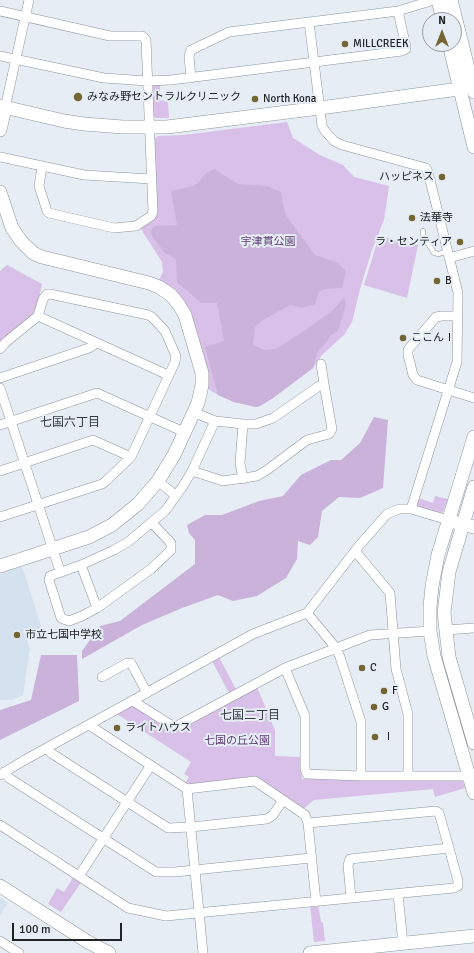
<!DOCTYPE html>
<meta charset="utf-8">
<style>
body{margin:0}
#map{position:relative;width:474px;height:953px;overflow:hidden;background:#e6edf5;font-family:Signika,sans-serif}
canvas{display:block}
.north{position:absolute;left:422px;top:12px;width:40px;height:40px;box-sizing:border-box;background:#e6edf5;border:1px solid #979ca2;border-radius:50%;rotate:0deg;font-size:11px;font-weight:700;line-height:16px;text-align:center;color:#202225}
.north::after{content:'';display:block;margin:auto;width:14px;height:18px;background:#756533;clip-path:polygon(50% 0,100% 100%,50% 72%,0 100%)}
.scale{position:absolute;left:12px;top:923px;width:110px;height:18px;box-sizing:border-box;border:2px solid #202225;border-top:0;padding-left:5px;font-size:12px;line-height:14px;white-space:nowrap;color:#202225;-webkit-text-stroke:3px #e6edf5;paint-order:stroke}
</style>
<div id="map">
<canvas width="474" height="953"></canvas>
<div class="north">N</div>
<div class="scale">100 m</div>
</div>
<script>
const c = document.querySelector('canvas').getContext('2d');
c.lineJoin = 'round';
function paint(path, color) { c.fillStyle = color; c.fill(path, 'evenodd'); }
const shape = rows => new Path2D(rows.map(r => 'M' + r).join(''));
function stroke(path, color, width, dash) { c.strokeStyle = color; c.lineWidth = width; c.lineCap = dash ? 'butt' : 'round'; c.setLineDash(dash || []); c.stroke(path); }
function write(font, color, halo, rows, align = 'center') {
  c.font = font + ' Signika,"Noto Sans JP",sans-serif'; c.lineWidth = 4; c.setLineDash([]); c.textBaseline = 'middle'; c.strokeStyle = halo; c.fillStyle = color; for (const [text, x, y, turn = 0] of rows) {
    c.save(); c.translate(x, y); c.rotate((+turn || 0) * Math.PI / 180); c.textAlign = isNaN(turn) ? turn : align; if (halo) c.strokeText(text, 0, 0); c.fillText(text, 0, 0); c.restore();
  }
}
const built = shape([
 [22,566,43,632,26,637,30,649,23,695,13,700,0,700,0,574],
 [0,898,8,903,0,915]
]);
const green = shape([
 [153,84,160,84,160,100,168,102,169,118,156,118,152,115,151,87],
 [287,122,293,138,320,155,343,165,354,177,389,186,384,220,372,250,360,289,352,322,344,335,322,355,313,368,273,398,260,406,256,407,234,402,218,395,208,389,207,367,205,358,190,310,181,296,170,286,159,280,163,272,162,262,141,229,156,215,153,140,158,136,183,135],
 [379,236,418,245,407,298,364,285],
 [7,265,42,284,36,314,5,337,0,343,0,271],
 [435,496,448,499,443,512,440,513,418,507,416,503,418,498,433,503],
 [219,657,237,691,230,695,212,661],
 [257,687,275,730,275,756,301,757,302,779,460,780,463,782,465,788,435,797,433,789,314,800,303,809,257,777,190,784,186,782,189,777,184,774,191,762,117,714,130,706,135,706,175,733],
 [74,876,82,881,61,912,48,904,57,888,64,892],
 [318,904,321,922,323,923,325,941,314,942,310,905]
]);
const forest = shape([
 [214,169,238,184,267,186,281,192,285,214,315,255,336,262,346,271,342,288,325,289,319,292,315,304,302,308,290,305,263,320,255,327,253,345,264,350,276,349,301,333,332,311,344,298,346,305,338,331,330,336,326,343,318,351,313,368,273,398,260,406,256,407,234,402,218,395,205,347,224,341,217,303,201,303,177,282,176,259,165,253,152,236,151,231,154,226,177,225,171,191,193,186,198,183,205,174],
 [374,417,388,420,383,488,360,498,339,497,322,511,318,537,310,545,298,541,297,559,286,578,257,596,233,601,218,595,182,608,142,625,82,659,82,651,100,626,120,621,195,564,195,540,189,533,187,525,205,515,222,515,259,501,283,496,301,475,331,460,341,460,360,443],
 [41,655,77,655,79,701,0,740,0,710,31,700]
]);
const lane = shape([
 [423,231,423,235,434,253,439,254,447,251]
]);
const street = shape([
 [0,11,110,36,142,36,146,40,153,212,151,216,136,226,114,228,49,213,47,211,39,186,42,167],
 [309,22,322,126,325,131,334,141,342,145,426,168,428,172,458,293,457,362,411,509],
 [0,56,104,78,147,81,171,80,402,51,406,49,406,47,398,11],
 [191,78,189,56,191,50,229,32,398,11,434,0],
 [5,108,29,0],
 [0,157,84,175,151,179],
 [449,258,474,251],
 [38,316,168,375],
 [458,316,442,316,436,317,411,346,408,350,408,355,413,375,417,380,474,398],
 [0,349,6,342,38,316,43,299,47,294,50,294,148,315,152,317,165,331,176,356,175,362,131,457,106,481,102,484,0,517],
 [321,364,324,384],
 [0,378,89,348,97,343],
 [0,388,60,571],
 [243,424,240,463,243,479],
 [0,425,97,393,184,432],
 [0,471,93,440,131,457],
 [192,471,223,481,257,476,267,470,307,440,329,434,332,429,324,384,319,386,273,418,256,424,243,424,215,421,193,412],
 [158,481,176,496],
 [152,523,171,543,171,550,151,569,97,608,82,616,69,621,61,618,49,580,50,576,81,565,114,550,128,542,165,511,183,486,192,471,215,421],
 [355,551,390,593,396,669,408,714,408,776],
 [81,565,97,608],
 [307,613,336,648,340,657,361,722,361,776],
 [445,630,474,628],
 [285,668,305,716,305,769,307,774,361,776,469,776],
 [102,677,127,663,131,663,147,693],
 [133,701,171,725,175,727,285,668,370,635,430,631],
 [89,725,187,789,255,781,305,815,308,823,316,902],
 [47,748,51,753,168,828,191,827,267,819,273,815,283,800],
 [4,772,9,778,156,872,175,872,311,858],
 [0,775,23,761,253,634,307,613,358,547,387,514,399,509,411,509,448,520],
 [187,789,203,953],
 [0,825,128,908,166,916,454,888,458,886,458,881,449,848,439,813,436,811,308,823],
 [79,876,151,765],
 [398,894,403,944],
 [351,898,348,865,350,859,449,848],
 [0,941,19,953]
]);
const secondary = shape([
 [438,0,443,20],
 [451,0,474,92],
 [449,44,474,147],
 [0,106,64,121,84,124,123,127,167,127,320,108,474,87],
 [0,130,5,108],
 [0,192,12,228,21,241,33,253,42,257,149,283,159,287,171,295,179,305,185,315,202,373,202,385,198,403,174,455,158,481,138,504,112,525,89,537,0,566],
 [474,437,438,555,432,586,430,607,430,631,434,656,474,793],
 [474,487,449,572,444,613,449,657,474,743],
 [454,522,474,527],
 [0,886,88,942,109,953],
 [310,953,474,936]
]);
const markers = [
 [345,44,4,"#756533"],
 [78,97,5,"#756533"],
 [255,99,4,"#756533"],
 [442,177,4,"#756533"],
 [412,218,4,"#756533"],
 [460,242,4,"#756533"],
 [437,281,4,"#756533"],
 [403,338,4,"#756533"],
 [17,635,4,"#756533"],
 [362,668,4,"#756533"],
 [384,691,4,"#756533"],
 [374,707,4,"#756533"],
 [117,728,4,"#756533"],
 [375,737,4,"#756533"]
];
const poiNames = [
 ["MILLCREEK",353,44],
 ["みなみ野セントラルクリニック",87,97],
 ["North Kona",263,99],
 ["ハッピネス",434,177,"right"],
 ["法華寺",420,218],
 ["ラ・センティア",452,242,"right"],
 ["B",445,281],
 ["ここんⅠ",411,338],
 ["市立七国中学校",25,635],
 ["C",370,668],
 ["F",392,691],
 ["G",382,707],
 ["ライトハウス",125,728],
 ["Ⅰ",383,737]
];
const parkNames = [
 ["宇津貫公園",268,242],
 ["七国の丘公園",237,741]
];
const neighbourhoodNames = [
 ["七国六丁目",70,423],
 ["七国二丁目",250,716]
];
paint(built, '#d4e1ef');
paint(green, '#d9c0e8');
paint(forest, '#cab2da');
stroke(lane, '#8d949c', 5.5);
stroke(street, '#8d949c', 10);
stroke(secondary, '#8d949c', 14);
stroke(lane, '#fff', 4.5);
stroke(street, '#fff', 9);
stroke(secondary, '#fff', 13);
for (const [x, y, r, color] of markers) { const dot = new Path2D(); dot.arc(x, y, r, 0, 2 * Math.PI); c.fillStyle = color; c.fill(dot); stroke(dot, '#e6edf5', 1.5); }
write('11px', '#202225', '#e6edf5', poiNames, 'left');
write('11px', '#624175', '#e6edf5', parkNames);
write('12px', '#333940', '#e6edf5', neighbourhoodNames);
</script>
